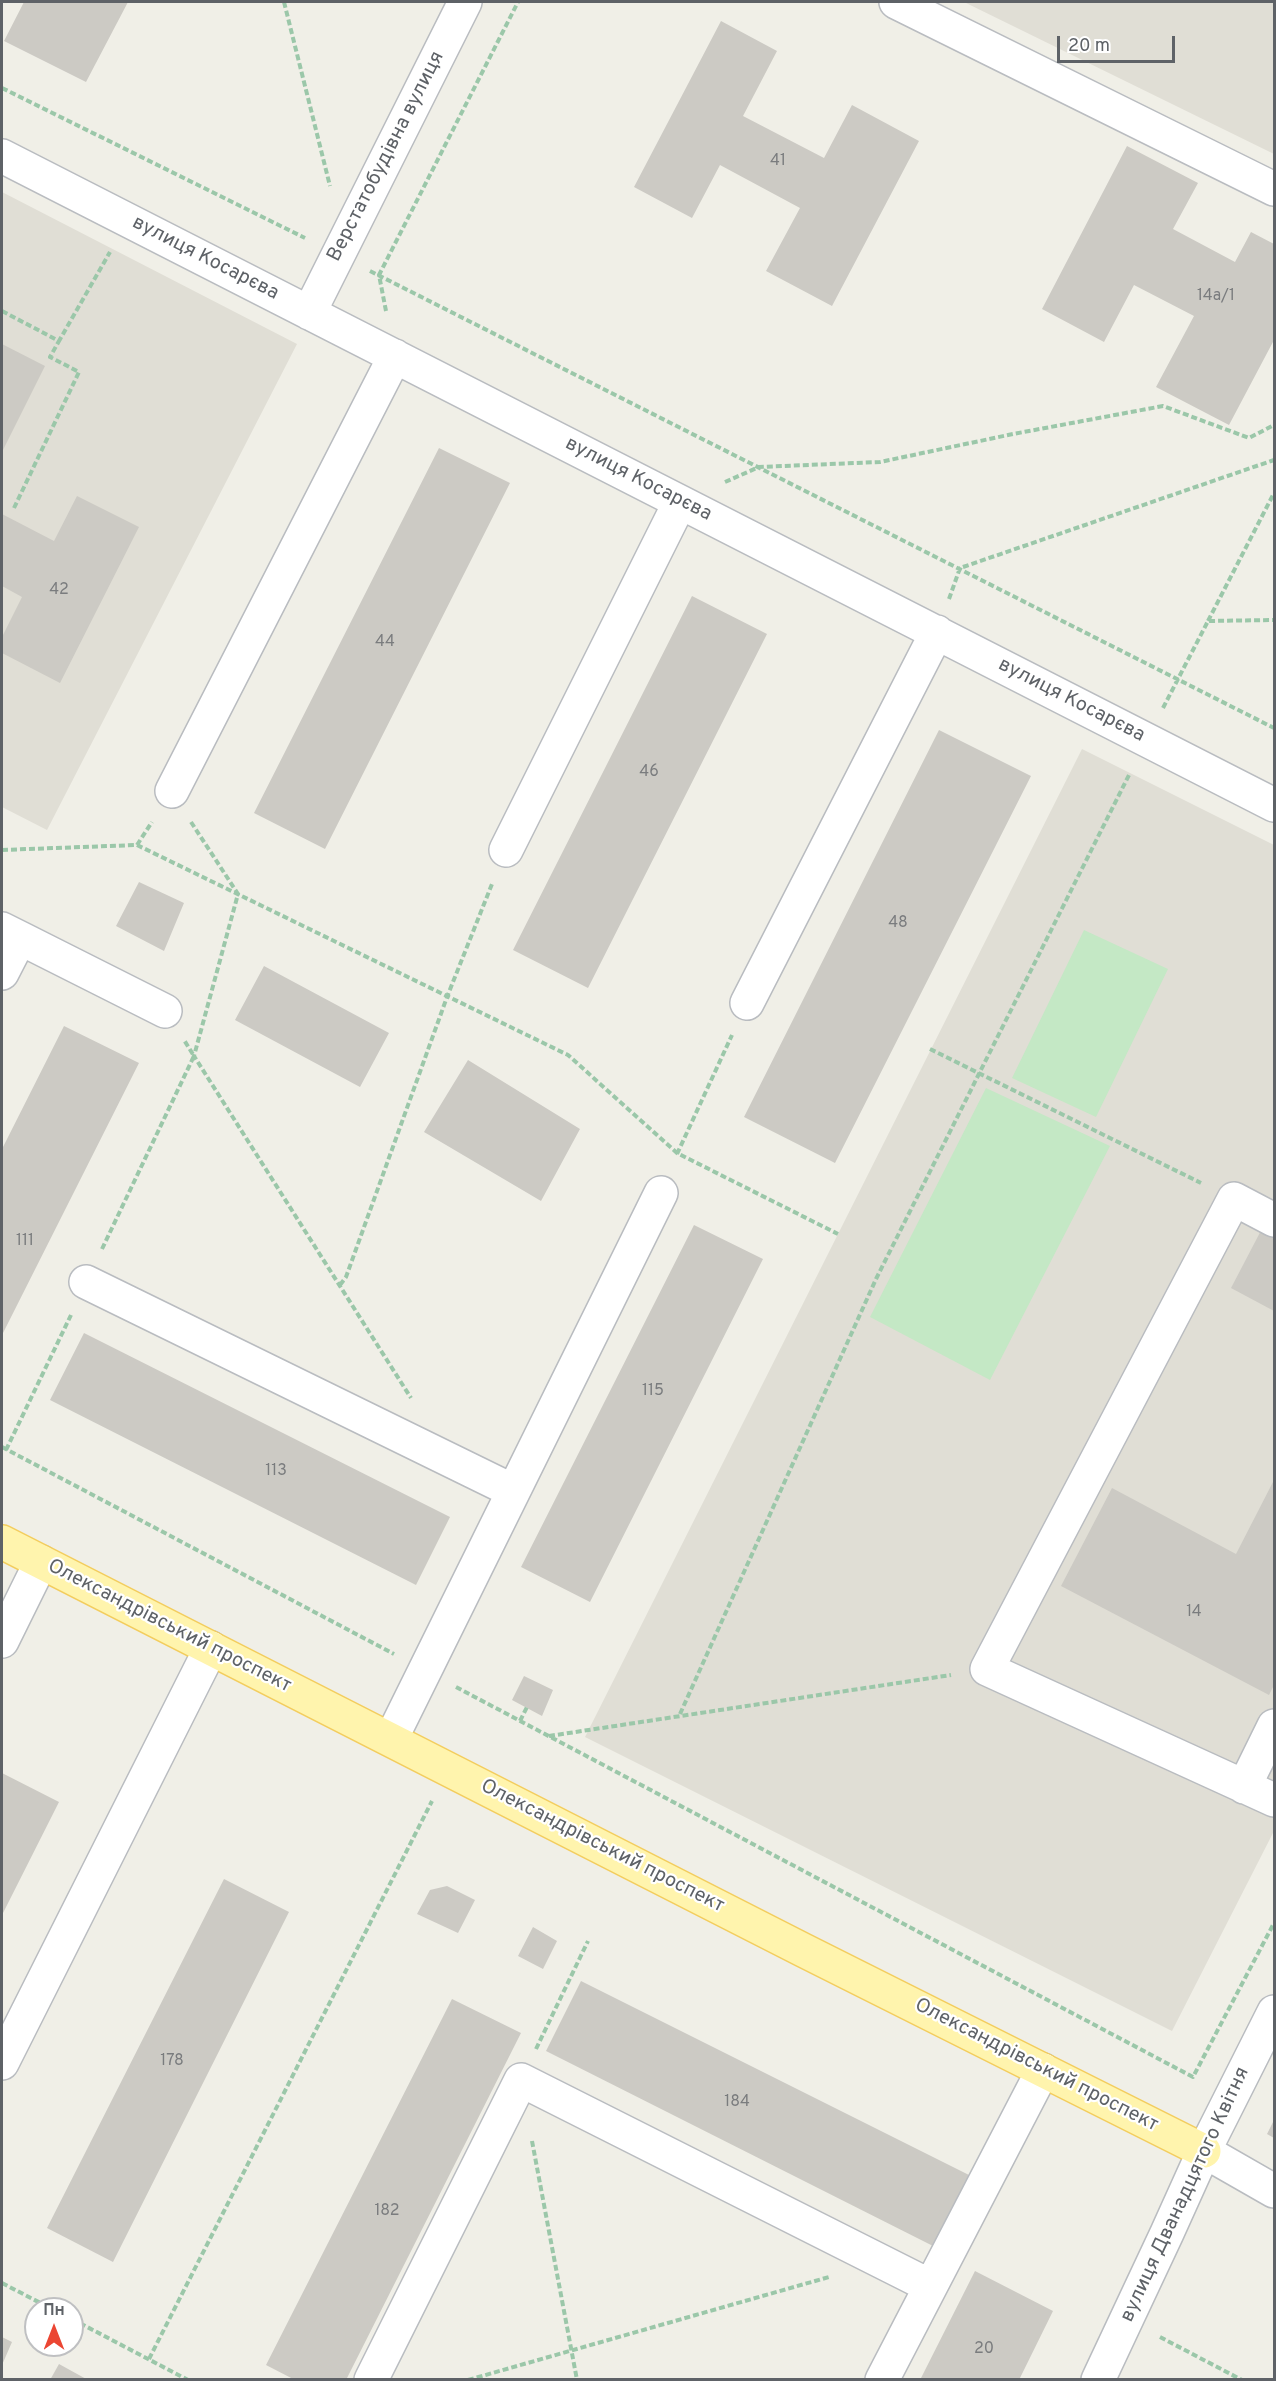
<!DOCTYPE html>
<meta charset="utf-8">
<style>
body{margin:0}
#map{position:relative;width:1276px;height:2381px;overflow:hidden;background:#f0efe7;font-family:Overpass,sans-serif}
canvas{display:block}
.frame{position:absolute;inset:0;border:3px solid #5e6267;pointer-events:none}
.north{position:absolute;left:24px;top:2297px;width:60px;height:60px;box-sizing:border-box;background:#fff;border:2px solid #bfc0c2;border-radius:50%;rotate:0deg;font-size:16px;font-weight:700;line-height:24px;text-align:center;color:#5e6267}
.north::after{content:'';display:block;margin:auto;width:21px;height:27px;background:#eb4633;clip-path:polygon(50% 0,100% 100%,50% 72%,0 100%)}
.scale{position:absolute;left:1057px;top:36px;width:118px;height:27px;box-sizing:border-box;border:3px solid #5e6267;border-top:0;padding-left:8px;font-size:18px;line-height:21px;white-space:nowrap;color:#5e6267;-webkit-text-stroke:4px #fff;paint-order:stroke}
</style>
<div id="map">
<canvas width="1276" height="2381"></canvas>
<div class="frame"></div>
<div class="north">Пн</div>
<div class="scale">20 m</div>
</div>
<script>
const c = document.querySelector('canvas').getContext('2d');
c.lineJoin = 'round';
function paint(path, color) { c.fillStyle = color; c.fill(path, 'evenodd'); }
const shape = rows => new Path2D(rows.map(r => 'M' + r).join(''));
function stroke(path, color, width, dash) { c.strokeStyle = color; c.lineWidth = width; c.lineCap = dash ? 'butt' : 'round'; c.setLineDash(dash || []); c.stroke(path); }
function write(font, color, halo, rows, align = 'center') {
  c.font = font + ' Overpass,sans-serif'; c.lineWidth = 4.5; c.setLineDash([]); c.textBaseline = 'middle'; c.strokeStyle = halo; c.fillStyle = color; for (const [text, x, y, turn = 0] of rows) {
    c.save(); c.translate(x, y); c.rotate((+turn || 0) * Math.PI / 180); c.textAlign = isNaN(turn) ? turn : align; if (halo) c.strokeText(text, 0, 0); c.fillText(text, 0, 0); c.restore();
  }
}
const education = shape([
 [964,2,1274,2,1274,154],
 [2,192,297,344,47,830,2,807],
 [1082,749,1274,845,1274,1831,1172,2031,585,1737]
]);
const green = shape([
 [1084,930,1168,969,1096,1117,1012,1078],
 [986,1088,1110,1146,990,1380,870,1317]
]);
const building = shape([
 [24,2,128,2,86,82,4,41],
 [721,21,777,51,743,116,824,158,852,105,919,141,832,306,766,271,800,208,720,165,692,218,634,187],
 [1127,146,1198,183,1173,229,1235,262,1251,232,1274,244,1274,340,1229,425,1156,387,1194,316,1134,285,1104,342,1042,309],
 [2,344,45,366,2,452],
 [439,448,510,483,325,849,254,813],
 [77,496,139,527,60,683,2,653,2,637,22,597,2,586,2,514,54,541],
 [692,596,767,634,588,988,513,950],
 [939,730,1031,776,835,1163,744,1117],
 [139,882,184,903,164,951,116,926],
 [264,966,389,1033,360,1087,235,1020],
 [64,1026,139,1063,2,1335,2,1149],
 [468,1060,580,1129,541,1201,424,1132],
 [1266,1221,1274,1226,1274,1311,1231,1288],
 [694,1225,763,1259,590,1602,521,1567],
 [84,1333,450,1517,416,1585,50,1400],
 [1274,1480,1274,1685,1269,1695,1061,1586,1112,1488,1236,1554],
 [524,1676,553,1690,542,1716,512,1700],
 [2,1773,59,1802,2,1915],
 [224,1879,289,1912,113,2262,47,2228],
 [447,1886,475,1900,458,1933,417,1914,430,1890],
 [533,1927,557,1941,543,1969,518,1956],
 [581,1981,971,2176,935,2247,546,2051],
 [452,1999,521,2033,346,2380,295,2380,266,2365],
 [1274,2120,1274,2138,1267,2134],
 [975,2271,1053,2311,1019,2380,920,2380],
 [2,2337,12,2342,2,2365],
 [59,2364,88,2380,50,2380]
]);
const path = shape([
 [284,2,330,186],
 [2,88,305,238],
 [370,271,1274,728],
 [2,311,59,341,110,252],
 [386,311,379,275,518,2],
 [725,482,759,467,880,462,1013,434,1163,406,1249,438,1274,425],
 [14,508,79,372,50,357,59,341],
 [949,599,960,568,1274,460],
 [1208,621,1274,493],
 [1163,708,1208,621,1274,620],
 [191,822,238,894,194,1056,411,1398],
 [137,845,152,822],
 [2,850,137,845,568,1055,677,1153,838,1234],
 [930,1049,1201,1183],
 [677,1154,732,1035],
 [102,1249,194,1056,184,1040],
 [340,1285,346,1277,447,997,492,884],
 [2,1447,394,1654],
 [6,1450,71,1315],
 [456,1687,1193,2077,1274,1923],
 [680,1714,876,1279,1130,773],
 [520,1721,527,1707],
 [549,1736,951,1675],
 [536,2049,588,1941],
 [532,2141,577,2380],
 [2,2283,52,2309],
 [72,2319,188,2380],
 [1160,2337,1242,2380],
 [149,2359,432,1801],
 [468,2380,829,2277]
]);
const minor = shape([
 [896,2,1274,189],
 [2,156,1274,805],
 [309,313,465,2],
 [172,791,395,356],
 [506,850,680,502],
 [2,929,20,938,2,973],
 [20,938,165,1011],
 [747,1003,937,632],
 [1274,1220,1234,1199,987,1669,1274,1800],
 [86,1282,513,1491],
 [2,1641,41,1562],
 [391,1739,661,1193],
 [1244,1787,1274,1726],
 [2,2063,211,1648],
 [1204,2151,1274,2191],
 [371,2380,521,2080,930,2286],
 [882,2380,1043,2070],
 [1098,2380,1167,2233,1204,2151,1274,2012]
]);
const major = shape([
 [2,1542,803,1950,1204,2151]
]);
const numberNames = [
 ["41",778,162],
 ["14а/1",1216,297],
 ["42",59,591],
 ["44",385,643],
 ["46",649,773],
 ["48",898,924],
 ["111",25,1242],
 ["115",653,1392],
 ["113",276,1472],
 ["14",1194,1613],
 ["178",172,2062],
 ["184",737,2103],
 ["182",387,2212],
 ["20",984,2350]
];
const streetNames = [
 ["Верстатобудівна вулиця",387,157,-63],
 ["вулиця Косарєва",205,259,27],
 ["вулиця Косарєва",638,480,27],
 ["вулиця Косарєва",1071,701,27],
 ["Олександрівський проспект",169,1627,27],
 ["Олександрівський проспект",602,1847,27],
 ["Олександрівський проспект",1036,2066,27],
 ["вулиця Дванадцятого Квітня",1186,2195,-65]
];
paint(education, '#e0ded5');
paint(green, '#c4e8c5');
paint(building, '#cccac4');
stroke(minor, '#b9bcc0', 36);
stroke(major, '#f3cd5e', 36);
stroke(path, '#9bc7a9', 4, [6, 3]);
stroke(minor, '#fff', 33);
stroke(major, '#fff4ad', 33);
write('16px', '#7a7c7e', null, numberNames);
write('20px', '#5e6267', '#fff', streetNames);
</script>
